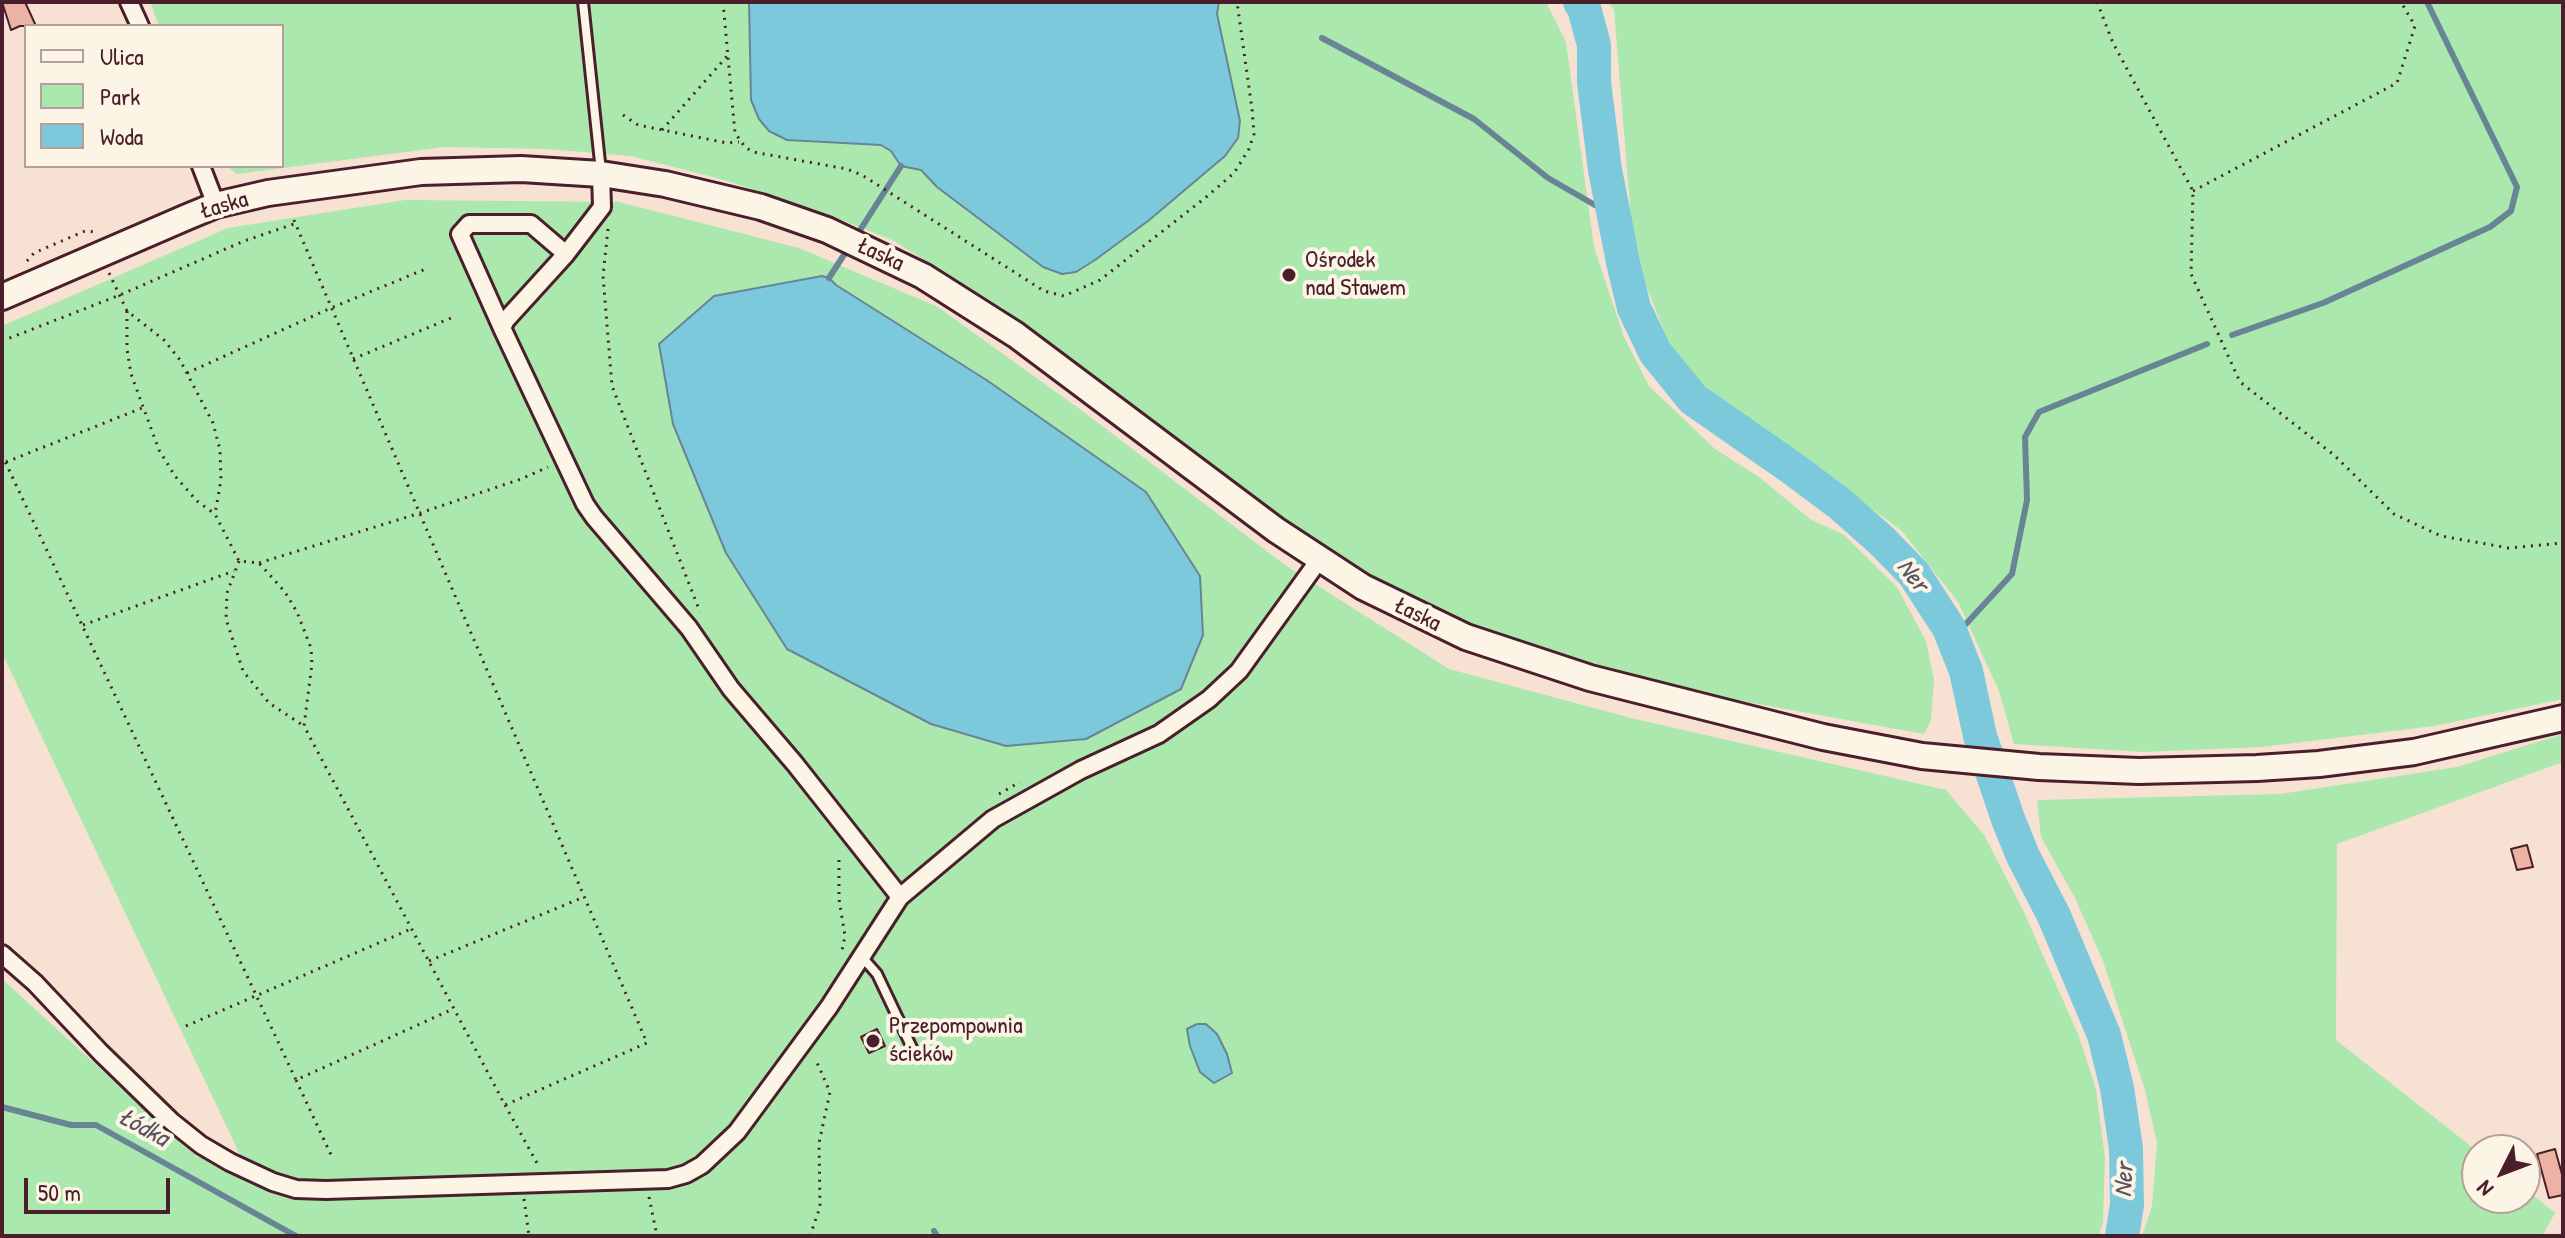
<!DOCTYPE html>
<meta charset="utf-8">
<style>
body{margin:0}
#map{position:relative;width:2565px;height:1238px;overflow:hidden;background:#f7e1d2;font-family:"Patrick Hand",sans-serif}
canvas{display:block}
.frame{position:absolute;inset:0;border:4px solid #4a1f2b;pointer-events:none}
.legend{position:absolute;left:24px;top:24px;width:260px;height:144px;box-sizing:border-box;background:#fcf5e5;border:2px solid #b59f9b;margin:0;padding:10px 14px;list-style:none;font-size:24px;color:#4a1f2b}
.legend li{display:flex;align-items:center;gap:16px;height:40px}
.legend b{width:40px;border:2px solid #b59f9b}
.north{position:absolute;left:2461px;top:1134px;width:80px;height:80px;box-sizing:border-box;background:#fcf5e5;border:2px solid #b59f9b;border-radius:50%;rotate:228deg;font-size:22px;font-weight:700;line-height:32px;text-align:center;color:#4a1f2b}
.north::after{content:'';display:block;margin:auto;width:28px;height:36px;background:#4a1f2b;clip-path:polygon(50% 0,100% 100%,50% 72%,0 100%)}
.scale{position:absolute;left:24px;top:1178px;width:146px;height:36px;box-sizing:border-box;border:4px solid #4a1f2b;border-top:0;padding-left:10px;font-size:24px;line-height:28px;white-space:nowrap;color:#4a1f2b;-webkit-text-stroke:6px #fcf5e5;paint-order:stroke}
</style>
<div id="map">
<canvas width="2565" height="1238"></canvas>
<div class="frame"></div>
<ul class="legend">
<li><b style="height:10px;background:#fcf5e5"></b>Ulica</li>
<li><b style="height:22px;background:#abe8ae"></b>Park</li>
<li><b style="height:22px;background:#7dc9dc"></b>Woda</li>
</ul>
<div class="north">N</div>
<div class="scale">50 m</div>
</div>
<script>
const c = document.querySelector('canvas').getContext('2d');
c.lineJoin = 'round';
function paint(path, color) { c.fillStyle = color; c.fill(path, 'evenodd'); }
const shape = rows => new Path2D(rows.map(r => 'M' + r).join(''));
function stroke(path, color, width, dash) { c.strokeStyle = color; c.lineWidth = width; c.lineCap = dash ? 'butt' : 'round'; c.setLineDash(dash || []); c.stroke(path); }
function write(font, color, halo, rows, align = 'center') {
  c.font = font + ' "Patrick Hand",sans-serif'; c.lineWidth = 8; c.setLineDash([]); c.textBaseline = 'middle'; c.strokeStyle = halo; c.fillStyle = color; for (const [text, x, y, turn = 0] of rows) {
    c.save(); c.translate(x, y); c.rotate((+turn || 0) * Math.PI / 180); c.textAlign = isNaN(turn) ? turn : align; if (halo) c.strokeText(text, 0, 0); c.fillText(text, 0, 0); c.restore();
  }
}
const green = shape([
 [150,2,1546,2,1566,42,1594,247,1624,337,1649,386,1715,449,1759,477,1810,519,1844,535,1897,587,1926,641,1934,680,1931,720,1924,734,1703,694,1542,649,1460,619,1367,577,1236,488,1116,399,1001,307,894,241,827,214,724,180,631,156,547,149,444,147,237,174,227,166,282,166,282,26,159,26],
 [1608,2,2563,2,2563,699,2434,726,2262,747,2143,752,2014,744,1999,691,1958,602,1901,530,1782,444,1732,414,1697,381,1667,339,1646,285,1631,218,1614,10],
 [405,200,619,202,799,248,938,307,1085,413,1285,565,1449,669,1631,718,1946,790,1984,835,2023,910,2078,1034,2096,1089,2105,1158,2103,1222,2099,1236,2,1236,2,979,197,1157,242,1159,2,653,2,326,228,228],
 [2563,734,2563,762,2337,844,2336,1040,2477,1151,2477,1198,2525,1198,2525,1189,2555,1213,2542,1236,2142,1236,2152,1206,2157,1143,2145,1090,2103,961,2074,896,2041,837,2037,800,2280,794,2457,767]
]);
const water = shape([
 [749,2,1219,2,1217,14,1240,121,1238,138,1225,156,1148,221,1095,260,1076,272,1062,274,1043,267,937,187,921,170,901,166,891,151,881,145,787,140,769,131,759,119,751,100,749,2],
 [822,276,829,278,836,285,988,381,1146,492,1200,576,1203,635,1181,689,1086,739,1006,746,931,724,787,649,726,553,673,424,659,344,714,296,822,276],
 [1197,1024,1206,1024,1217,1034,1227,1054,1232,1073,1214,1083,1200,1072,1190,1046,1187,1029,1197,1024]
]);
const stream = shape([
 [1322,38,1474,119,1548,178,1614,216],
 [855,238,901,166],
 [829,278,849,247],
 [2232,335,2323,303,2490,227,2511,211,2517,187,2427,2],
 [1953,638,2012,574,2027,500,2025,437,2039,412,2207,344],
 [2,1107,71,1125,96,1125,296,1236],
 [934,1231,937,1236]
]);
const river = shape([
 [1580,2,1584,8,1594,45,1594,82,1605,170,1623,262,1634,308,1655,352,1693,399,1792,468,1839,503,1882,541,1914,574,1949,628,1966,671,1980,736,2008,819,2023,856,2054,916,2104,1035,2117,1088,2126,1148,2127,1205,2122,1236]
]);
const building = shape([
 [2,2,25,2,36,26,20,26,11,30,2,2],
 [2527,845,2533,867,2517,870,2511,849,2527,845],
 [877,1029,885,1046,869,1053,861,1037,877,1029],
 [2555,1149,2563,1178,2563,1195,2549,1198,2537,1154,2555,1149]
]);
const path = shape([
 [723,2,735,133,745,147,753,152,847,169,862,175,1044,291,1064,296,1100,280,1205,198,1234,173,1249,149,1254,134,1252,109,1237,2],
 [2097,2,2113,43,2193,191,2191,274,2240,382,2334,455,2394,514,2441,536,2509,548,2563,543],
 [623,115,638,125,727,143,739,142],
 [662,130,728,55],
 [2193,191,2397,83,2415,26,2401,2],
 [608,229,603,276,612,386,700,612],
 [27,261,34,253,85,231,96,232],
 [109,273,127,311,164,340,180,360,213,423,220,450,221,480,215,514,239,561,259,563,285,592,297,612,311,648,312,664,304,726,505,1105,647,1043,293,218],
 [127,311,127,349,131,374,159,450,175,476,197,501,215,514],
 [2,341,120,295,244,241,294,224],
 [353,359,451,318],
 [187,373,331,308,428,268],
 [2,455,296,1080,453,1009],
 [6,462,142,408],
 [239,561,227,593,226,619,243,671,269,703,304,726],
 [259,563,420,513,521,479,548,467],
 [83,625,234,571],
 [999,794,1020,782],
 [839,860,839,899,845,936,841,955],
 [429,961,584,897],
 [186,1026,411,929],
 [296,1080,332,1157],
 [505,1105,538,1165],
 [649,1197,657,1236],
 [524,1199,529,1236],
 [810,1236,820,1207,819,1143,830,1092,815,1058]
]);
const lane = shape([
 [583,2,601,172],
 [862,957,877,974,913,1050]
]);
const street = shape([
 [129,2,140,26],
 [201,166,216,205],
 [566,254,531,224,469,224,460,234,502,328,506,320,566,254,602,207,601,174],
 [502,328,585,504,594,517,689,628,731,689,795,764,900,897,993,819,1081,770,1159,734,1209,699,1239,671,1319,560],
 [2,954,35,983,101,1053,171,1121,201,1145,230,1162,273,1182,296,1189,326,1190,668,1179,686,1174,702,1165,737,1132,829,1007,900,897]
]);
const secondary = shape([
 [2,297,187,217,216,205,268,193,421,172,521,169,601,174,665,184,761,207,827,230,923,276,1016,335,1276,530,1363,587,1466,637,1590,678,1823,737,1922,756,2039,767,2139,771,2257,768,2319,764,2414,752,2563,718]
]);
const markers = [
 [1289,275,8,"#4a1f2b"],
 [873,1041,8,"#4a1f2b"]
];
const streetNames = [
 ["Łaska",224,206,-16],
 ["Łaska",880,255,25],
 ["Łaska",1417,615,26]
];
const poiNames = [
 ["Ośrodek",1305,261],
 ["nad Stawem",1305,289],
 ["Przepompownia",889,1027],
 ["ścieków",889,1055]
];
const waterNames = [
 ["Ner",1912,576,52],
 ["Łódka",143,1128,29],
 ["Ner",2125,1180,-87]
];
paint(green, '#abe8ae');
paint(water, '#7dc9dc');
stroke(water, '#698595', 2);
stroke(stream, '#698595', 6);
stroke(river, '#7dc9dc', 34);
paint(building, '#ecb2a5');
stroke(building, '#4a1f2b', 2);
stroke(lane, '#4a1f2b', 14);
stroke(street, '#4a1f2b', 22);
stroke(secondary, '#4a1f2b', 30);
stroke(path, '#4a1f2b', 3, [2, 6]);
stroke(lane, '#fcf5e5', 8);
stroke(street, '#fcf5e5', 16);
stroke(secondary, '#fcf5e5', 24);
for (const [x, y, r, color] of markers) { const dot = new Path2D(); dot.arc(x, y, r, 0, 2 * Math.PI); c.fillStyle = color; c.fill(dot); stroke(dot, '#fcf5e5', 3); }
write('24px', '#4a1f2b', '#fcf5e5', streetNames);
write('24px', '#4a1f2b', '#fcf5e5', poiNames, 'left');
write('italic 26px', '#595260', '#fcf5e5', waterNames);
</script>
